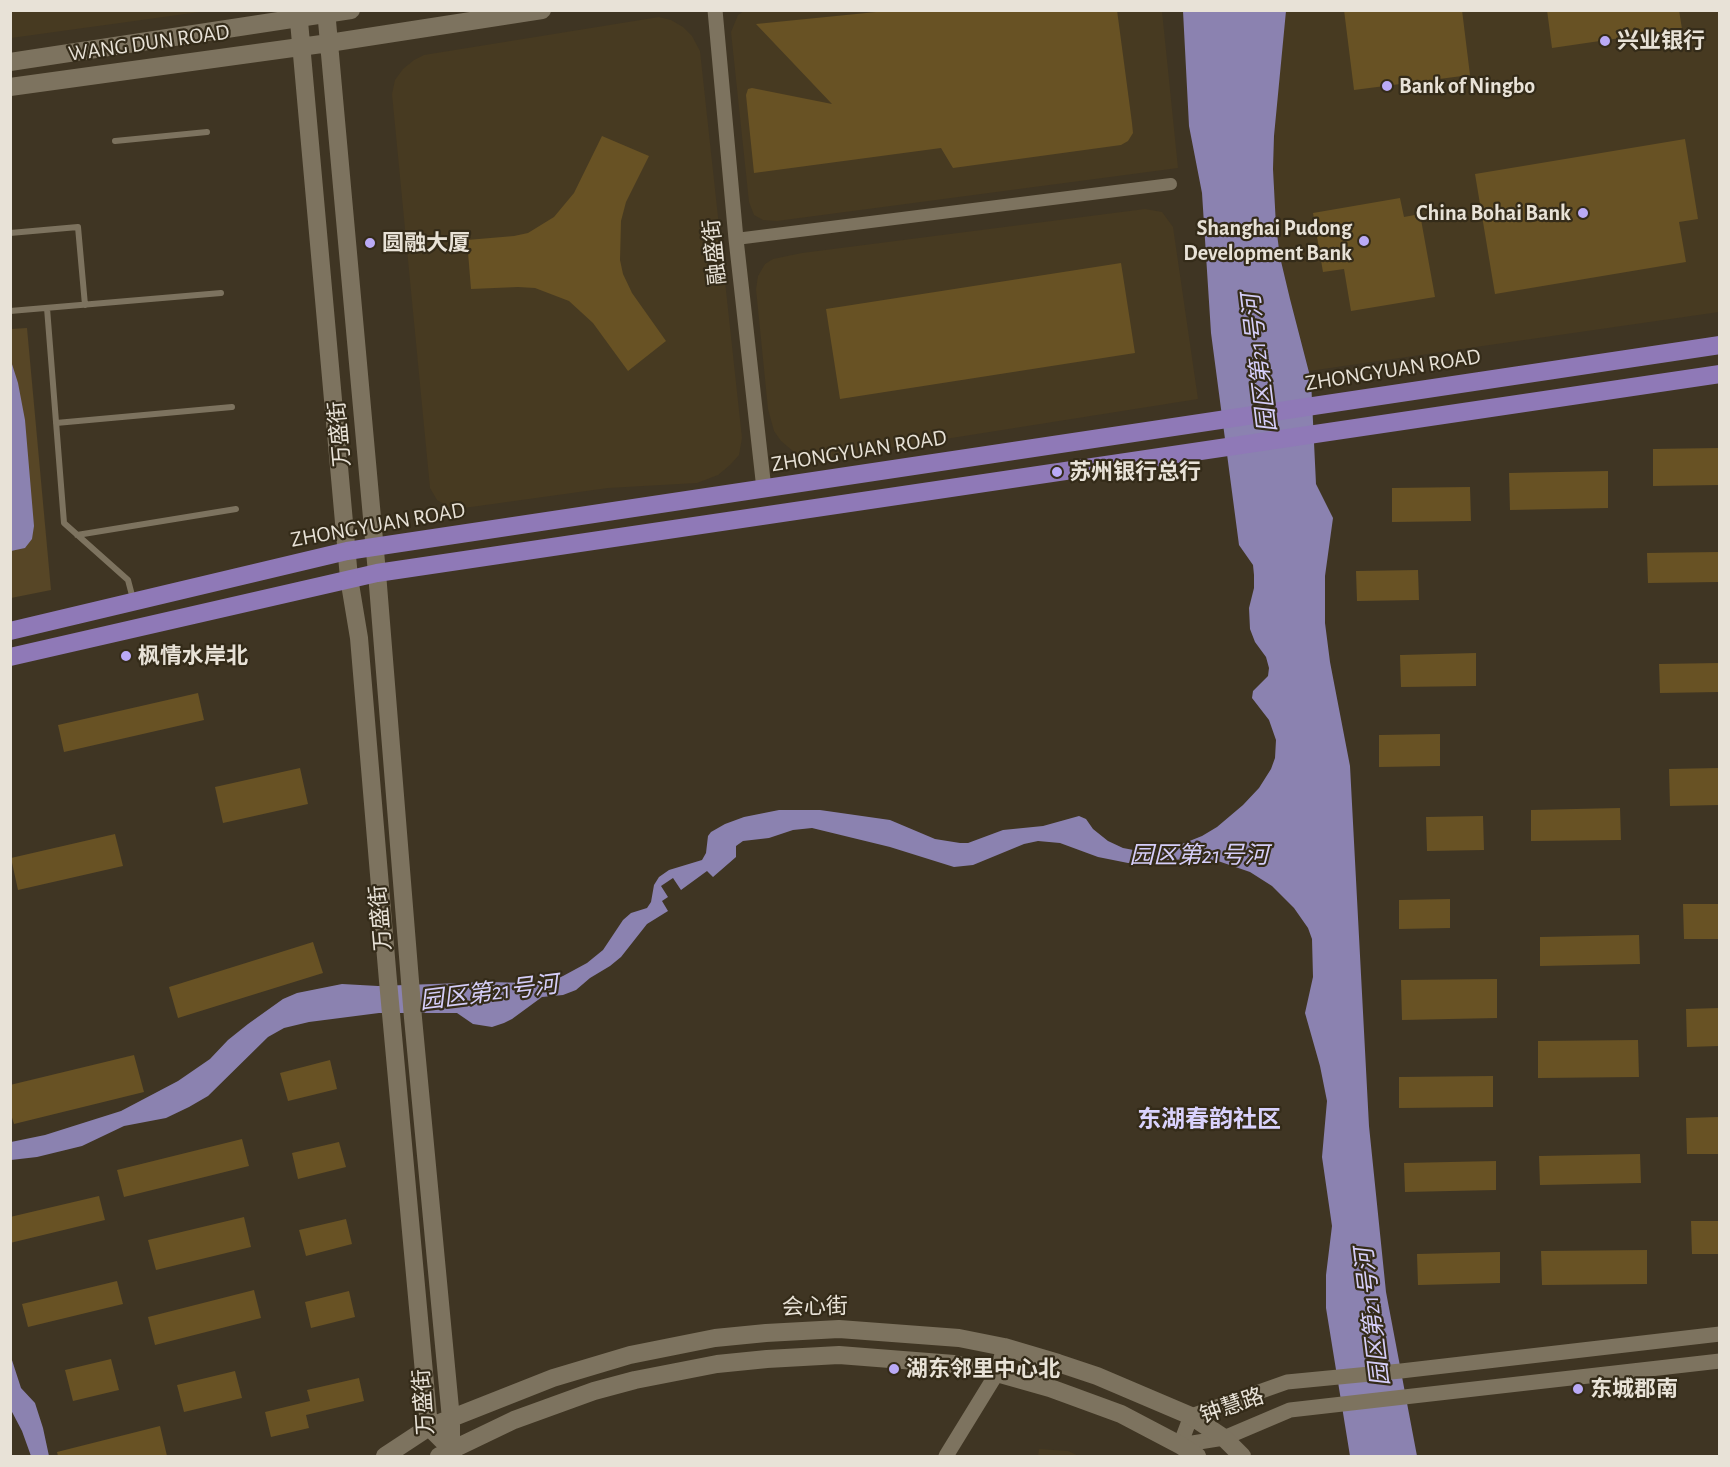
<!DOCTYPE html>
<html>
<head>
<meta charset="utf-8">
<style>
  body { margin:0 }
  #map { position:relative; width:1730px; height:1467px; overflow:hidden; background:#3f3523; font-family:"Alegreya Sans",sans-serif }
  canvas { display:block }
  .frame { position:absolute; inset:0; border:12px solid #e8e2d7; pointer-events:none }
</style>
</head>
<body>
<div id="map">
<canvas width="1730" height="1467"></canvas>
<div class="frame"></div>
</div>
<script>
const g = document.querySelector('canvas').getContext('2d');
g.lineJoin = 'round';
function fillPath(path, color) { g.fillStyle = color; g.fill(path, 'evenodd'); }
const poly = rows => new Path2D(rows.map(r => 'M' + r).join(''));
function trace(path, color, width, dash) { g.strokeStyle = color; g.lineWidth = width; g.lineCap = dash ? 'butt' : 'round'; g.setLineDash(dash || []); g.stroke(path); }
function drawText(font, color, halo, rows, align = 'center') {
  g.font = font + ' "Alegreya Sans","Noto Sans SC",sans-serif'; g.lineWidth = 4.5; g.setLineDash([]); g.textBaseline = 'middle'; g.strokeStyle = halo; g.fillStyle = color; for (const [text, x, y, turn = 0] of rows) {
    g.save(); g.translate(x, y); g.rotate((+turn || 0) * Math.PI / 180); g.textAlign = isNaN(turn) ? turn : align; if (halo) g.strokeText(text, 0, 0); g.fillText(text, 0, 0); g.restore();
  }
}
fillPath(poly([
  [11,10,207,10,207,11,11,38],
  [744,11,1162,11,1178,168,777,221,763,220,754,215,749,202,731,32,738,15],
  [1286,11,1719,11,1719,312,1309,371,1290,299,1280,256,1276,226,1273,169,1276,105],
  [659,17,671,20,683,27,692,36,700,51,742,438,739,455,730,465,718,475,697,483,608,488,464,508,449,507,437,500,430,488,392,94,395,80,403,69,414,60,424,55],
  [1145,209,1162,212,1173,227,1198,399,819,459,806,457,794,452,781,441,774,431,768,409,756,289,758,276,765,264,773,259,802,253],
  [1039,1449,1068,1451,1079,1456,1038,1456]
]), '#473a21');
fillPath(poly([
  [27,328,51,590,11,598,11,329]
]), '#574626');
fillPath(poly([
  [1183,11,1286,11,1274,136,1273,169,1276,226,1280,257,1290,299,1311,380,1316,484,1333,518,1325,576,1325,623,1330,662,1350,766,1369,1126,1386,1292,1417,1456,1350,1456,1326,1308,1326,1275,1332,1226,1322,1157,1327,1101,1320,1066,1305,1013,1313,977,1312,939,1308,928,1294,908,1272,886,1250,872,1218,861,1186,859,1128,863,1098,857,1060,843,1038,841,1024,844,973,865,954,867,890,847,812,828,793,830,769,838,743,841,736,846,736,857,713,877,707,871,681,890,673,878,661,886,668,897,662,901,668,911,647,924,621,957,610,966,590,978,576,990,563,995,542,997,512,1019,504,1023,492,1027,473,1024,457,1013,379,1013,309,1022,284,1028,268,1037,208,1096,189,1107,166,1118,124,1126,82,1146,37,1157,11,1160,11,1142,45,1135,121,1111,178,1081,210,1059,228,1040,248,1024,283,999,297,993,342,984,378,986,488,982,529,983,552,981,563,976,587,963,603,950,623,920,631,913,647,908,651,902,654,885,659,877,669,870,702,860,706,853,708,836,711,832,725,824,744,817,779,810,820,810,890,820,935,839,960,843,968,843,1003,830,1043,826,1079,816,1086,819,1093,829,1108,841,1123,848,1144,852,1177,846,1202,836,1217,827,1243,805,1259,788,1271,769,1275,758,1276,740,1269,720,1252,698,1253,691,1268,676,1269,668,1266,657,1255,642,1250,629,1249,608,1254,588,1254,575,1253,565,1239,545,1211,333,1202,193,1189,126],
  [11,361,18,383,25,420,34,526,32,539,25,548,11,551],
  [10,1354,21,1388,35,1403,43,1428,49,1456,31,1456,22,1431,11,1410]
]), '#8b82b0');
fillPath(poly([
  [896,10,1117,10,1132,123,1133,133,1128,141,1121,145,953,168,941,148,754,173,746,95,748,89,752,88,832,104,756,24],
  [1344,10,1462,10,1470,75,1354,90],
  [1547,10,1679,10,1682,29,1552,48],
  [602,136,649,156,626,202,621,221,620,260,623,274,632,293,666,341,628,371,593,323,569,301,535,288,518,287,471,289,467,240,514,236,528,233,554,217,574,193],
  [1685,139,1698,219,1679,222,1686,262,1495,294,1475,174],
  [1400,198,1404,217,1420,214,1435,297,1351,311,1344,269,1323,272,1313,213],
  [1121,263,1135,353,840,399,826,309],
  [1719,448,1719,485,1653,486,1653,449],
  [1608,471,1608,508,1510,510,1509,473],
  [1470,487,1471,521,1392,522,1392,488],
  [1719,552,1719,582,1648,583,1647,553],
  [1418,570,1419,600,1357,601,1356,571],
  [1476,653,1476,686,1401,687,1400,655],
  [1719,663,1719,692,1660,693,1659,664],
  [198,693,204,720,64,752,58,725],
  [1440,734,1440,766,1379,767,1379,735],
  [300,768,308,804,223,823,215,787],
  [1719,768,1719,805,1670,806,1669,769],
  [1620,808,1621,840,1531,841,1531,810],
  [1483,816,1484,850,1427,851,1426,817],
  [115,834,123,866,18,890,11,858],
  [1450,899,1450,928,1399,929,1399,900],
  [1683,904,1719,904,1719,939,1684,939],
  [1639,935,1640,964,1540,966,1540,937],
  [313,942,323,973,178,1018,169,987],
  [1497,979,1497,1018,1402,1020,1401,980],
  [1719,1008,1719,1046,1687,1047,1686,1009],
  [1638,1040,1639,1077,1538,1078,1538,1041],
  [134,1055,144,1092,14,1124,10,1111,10,1085],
  [330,1060,337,1089,288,1101,280,1073],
  [1493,1076,1493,1107,1399,1108,1399,1077],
  [1719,1117,1719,1154,1687,1154,1686,1118],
  [242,1139,249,1166,124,1197,117,1170],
  [339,1142,346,1167,298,1179,292,1153],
  [1640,1154,1641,1183,1540,1185,1539,1156],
  [1496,1161,1496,1190,1405,1192,1404,1163],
  [99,1196,105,1220,10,1243,10,1217],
  [244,1217,251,1247,156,1270,148,1240],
  [346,1219,352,1244,306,1256,299,1230],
  [1691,1221,1719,1221,1719,1254,1692,1254],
  [1647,1250,1647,1284,1542,1285,1541,1251],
  [1500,1252,1500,1283,1418,1285,1417,1254],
  [117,1281,123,1304,28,1327,22,1304],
  [254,1290,261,1318,155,1345,148,1317],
  [349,1291,355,1317,311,1328,305,1302],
  [111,1359,119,1390,73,1401,65,1370],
  [235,1371,242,1398,184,1412,177,1385],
  [359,1378,364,1401,306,1415,309,1428,271,1437,265,1412,310,1401,307,1390],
  [160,1426,167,1456,58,1456,57,1452]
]), '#685224');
trace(poly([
  [115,141,207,132],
  [10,233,78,227,85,305],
  [47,308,64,523,128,580,133,599],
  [10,311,221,293],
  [56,423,232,407],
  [77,535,236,509]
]), '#7d735f', 6);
trace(poly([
  [736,239,1171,184]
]), '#7d735f', 12);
trace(poly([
  [715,10,736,239,764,489],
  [1180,1445,1191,1416,1287,1382,1401,1371,1720,1334],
  [1180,1445,1224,1438,1290,1410,1720,1361],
  [946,1456,997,1373,1004,1347]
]), '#7d735f', 15);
trace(poly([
  [298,10,349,578,359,638,388,981,429,1427,451,1449],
  [326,10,377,573,413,1018,451,1419,451,1449],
  [10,62,351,10],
  [10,87,329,43,542,10],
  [385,1456,429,1427,553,1378,630,1355,715,1338,766,1333,839,1329,959,1338,1004,1347,1058,1363,1097,1376,1191,1416,1224,1438,1242,1456],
  [439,1456,514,1420,594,1391,635,1380,717,1364,767,1359,839,1355,954,1364,997,1373,1050,1388,1121,1414,1180,1445,1197,1456]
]), '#7d735f', 18);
trace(poly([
  [10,631,347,551,1720,345],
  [10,657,377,573,1720,374]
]), '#8f79b7', 18);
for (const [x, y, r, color] of [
  [1605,41,6,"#baaaf6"],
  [1387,86,6,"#baaaf6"],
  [1583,213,6,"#baaaf6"],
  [1364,241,6,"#baaaf6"],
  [370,243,6,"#baaaf6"],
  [1057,472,6,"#baaaf6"],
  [126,656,6,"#baaaf6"],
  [894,1369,6,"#baaaf6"],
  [1578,1389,6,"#baaaf6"]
]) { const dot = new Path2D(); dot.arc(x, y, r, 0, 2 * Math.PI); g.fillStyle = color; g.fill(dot); trace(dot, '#342b19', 2); }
drawText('bold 22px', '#e8e2d7', '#342b19', [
  ["兴业银行",1617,41],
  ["Bank of Ningbo",1399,86],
  ["China Bohai Bank",1571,213,"right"],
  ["Shanghai Pudong",1352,228,"right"],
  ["Development Bank",1352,253,"right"],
  ["圆融大厦",382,243],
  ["苏州银行总行",1069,472],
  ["枫情水岸北",138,656],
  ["湖东邻里中心北",906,1369],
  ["东城郡南",1590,1389]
], 'left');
drawText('22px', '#e8e2d7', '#342b19', [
  ["WANG DUN ROAD",149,43,-8],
  ["融盛街",715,252,-96],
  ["ZHONGYUAN ROAD",1393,370,-9],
  ["万盛街",340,434,-95],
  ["ZHONGYUAN ROAD",859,451,-9],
  ["ZHONGYUAN ROAD",378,525,-10],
  ["万盛街",381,918,-95],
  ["会心街",815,1307,-1],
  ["万盛街",424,1402,-94],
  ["钟慧路",1232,1406,-19]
]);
drawText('italic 24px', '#d5cef9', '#342b19', [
  ["园区第21号河",1260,363,-97],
  ["园区第21号河",1199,856],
  ["园区第21号河",489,993,-7],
  ["园区第21号河",1373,1317,-97]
]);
drawText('bold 24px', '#d9d2fd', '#342b19', [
  ["东湖春韵社区",1209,1120]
]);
</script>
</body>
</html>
